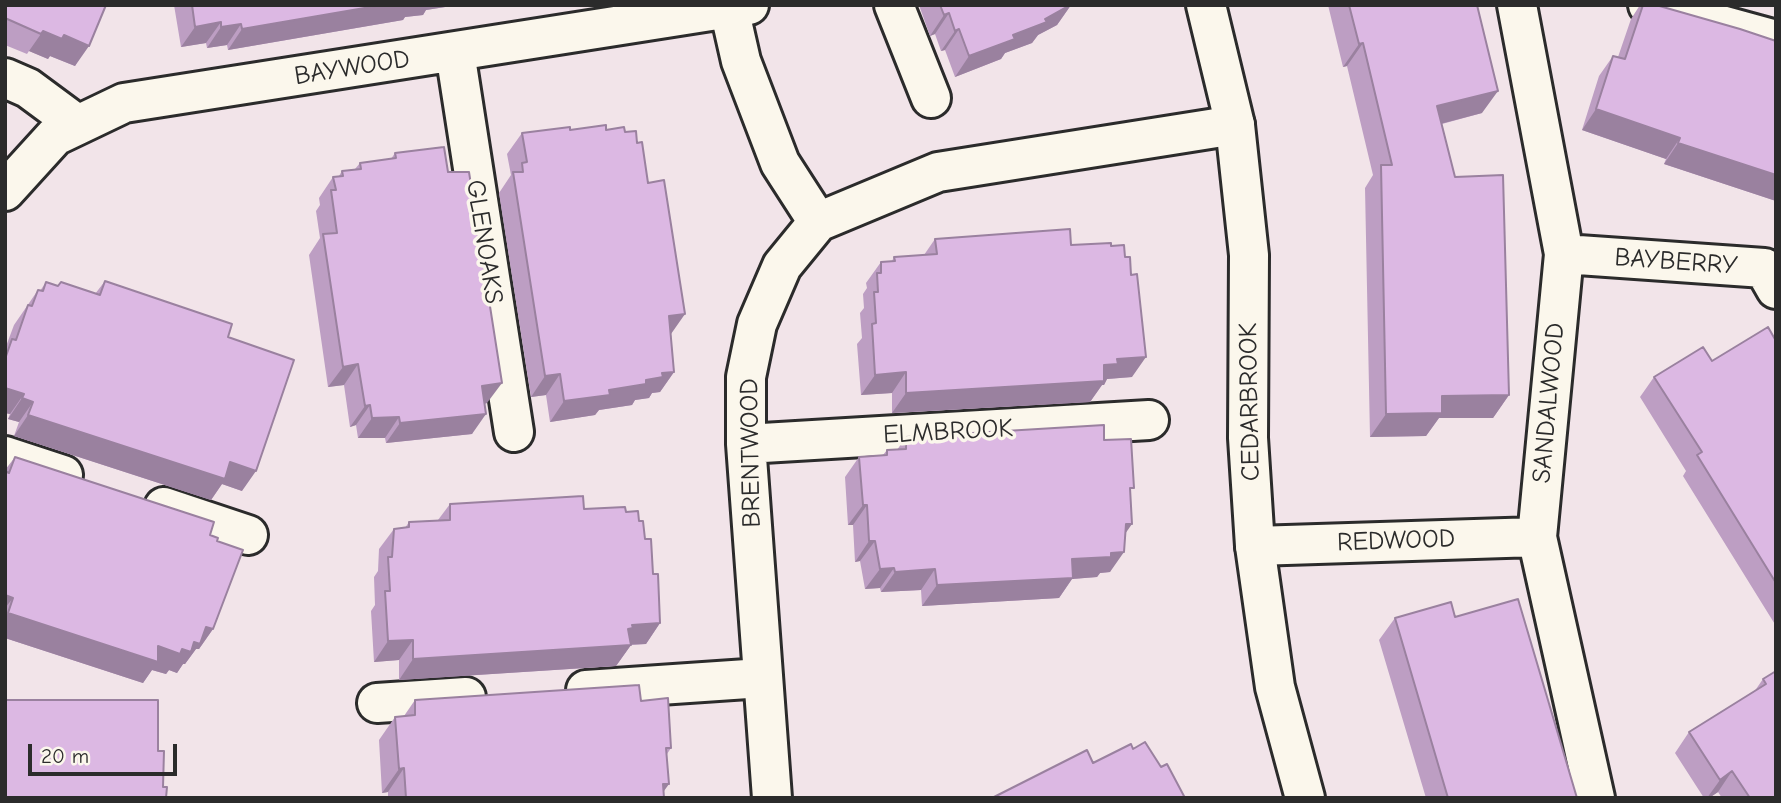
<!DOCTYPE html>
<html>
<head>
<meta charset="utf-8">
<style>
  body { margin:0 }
  #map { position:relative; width:1781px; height:803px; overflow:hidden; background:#f2e4e9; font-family:"Comic Neue",sans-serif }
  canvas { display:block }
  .frame { position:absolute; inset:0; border:7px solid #2b2b2b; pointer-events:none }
  .scale { position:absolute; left:28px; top:744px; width:149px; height:32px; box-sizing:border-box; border:4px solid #2b2b2b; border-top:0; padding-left:9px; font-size:21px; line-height:24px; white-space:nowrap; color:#2b2b2b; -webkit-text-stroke:5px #fbf7ec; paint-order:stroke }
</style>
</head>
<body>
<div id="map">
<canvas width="1781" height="803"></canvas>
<div class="frame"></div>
<div class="scale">20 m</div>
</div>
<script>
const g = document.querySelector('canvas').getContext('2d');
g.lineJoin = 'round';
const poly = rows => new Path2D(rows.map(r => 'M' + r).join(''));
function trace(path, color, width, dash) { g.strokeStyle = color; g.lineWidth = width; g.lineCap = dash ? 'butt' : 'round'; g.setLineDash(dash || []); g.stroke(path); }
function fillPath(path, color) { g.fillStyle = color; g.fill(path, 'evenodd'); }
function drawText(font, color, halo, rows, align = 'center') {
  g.font = font + ' "Comic Neue",sans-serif'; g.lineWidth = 7; g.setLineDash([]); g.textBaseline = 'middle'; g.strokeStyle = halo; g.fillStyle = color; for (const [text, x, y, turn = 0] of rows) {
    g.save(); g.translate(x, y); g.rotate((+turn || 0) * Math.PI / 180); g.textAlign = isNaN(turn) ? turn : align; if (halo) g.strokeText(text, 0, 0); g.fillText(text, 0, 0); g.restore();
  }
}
const street = poly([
  [894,5,931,98],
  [1517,5,1564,254,1537,537,1595,798],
  [1648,5,1776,40],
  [729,8,741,61,780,163,818,222],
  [455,52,514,432],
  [5,78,28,88,78,125],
  [5,191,55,136,124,103,749,5],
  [1564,254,1764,268,1776,289],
  [746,444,1149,420],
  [5,456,63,475],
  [164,507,248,535],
  [1255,546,1537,537],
  [586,690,762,678],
  [377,703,466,697],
  [772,798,746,444,746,377,757,324,782,266,818,222,938,172,1235,125]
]);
const secondary = poly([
  [1206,5,1235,125,1249,255,1248,438,1255,546,1275,687,1305,798]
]);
trace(street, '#2b2b2b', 44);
trace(secondary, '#2b2b2b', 44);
trace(street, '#fbf7ec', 38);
trace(secondary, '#fbf7ec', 38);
fillPath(poly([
  [5,5,106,5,75,66,50,56,48,59,29,51,27,54,5,45],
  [174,5,458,5,426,10,423,15,405,17,403,20,228,50,227,45,207,48,206,43,181,47],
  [919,5,1071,5,1057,25,1038,35,1032,43,1005,53,1001,59,955,77,945,50,941,51,935,34,930,36],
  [1328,5,1477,5,1482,113,1442,124,1509,395,1493,418,1439,418,1426,436,1370,437,1365,188,1373,175,1347,66,1343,67],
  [1640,5,1656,5,1776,41,1776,201,1664,164,1666,159,1582,130,1599,76,1613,56,1618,57,1631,19],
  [570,130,606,130,625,132,637,143,671,334,674,372,660,392,652,393,649,398,635,400,632,405,599,410,595,415,550,422,546,395,531,397,499,193,511,175,507,154,522,133],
  [395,153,487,403,485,404,472,434,386,443,385,438,358,438,356,425,350,427,344,385,328,387,309,255,320,238,316,211,320,205,319,198,333,177,339,176,342,171,355,169,360,163,391,159],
  [935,239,1071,245,1132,377,1107,379,1104,385,1102,385,1090,402,892,413,892,393,861,395,857,344,862,338,860,313,864,308,863,294,867,288,866,283,881,262,892,261,894,257,924,255],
  [105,281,228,337,242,491,222,484,211,500,14,436,19,422,8,419,10,414,5,413,5,349,14,325,38,290,40,291,46,282,58,286,61,282,95,294],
  [1776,341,1776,626,1683,476,1686,471,1640,397,1654,377,1712,361],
  [906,437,1104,440,1130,494,1125,533,1110,572,1100,573,1097,577,1072,579,1059,598,922,606,921,590,881,592,880,588,865,589,860,561,855,562,853,525,848,525,845,477,859,457,883,455,887,450,897,450],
  [15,457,210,535,217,541,213,629,199,649,196,649,185,664,183,664,177,673,169,670,166,674,152,670,143,683,5,638,5,470],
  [450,504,584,509,626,512,639,521,645,539,653,574,660,623,646,644,631,645,616,666,399,680,399,660,374,662,371,611,375,605,374,577,378,571,379,549,394,529,405,528,409,522,438,520],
  [1455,617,1577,798,1426,798,1379,640,1395,618],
  [1776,671,1776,798,1722,798,1718,792,1709,798,1704,798,1675,753,1689,732,1754,692,1763,679],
  [415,700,641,701,671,748,667,754,663,791,664,798,388,798,388,792,382,793,379,740,395,717,404,716]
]), '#bd9ec3');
fillPath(poly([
  [382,5,458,5,426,10,423,15,405,17,403,20,228,50,242,29],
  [1070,5,1071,5,1057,25,1038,35,1032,43,1005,53,1001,59,955,77,969,56],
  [949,13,935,34,930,36,944,15],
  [221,22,206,43,181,47,195,27],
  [241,24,227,45,207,48,221,27],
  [959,29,945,50,941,51,955,31],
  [43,31,64,35,89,46,75,66,50,56,48,59,29,51],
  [1363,43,1347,66,1343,67,1359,44],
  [1498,91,1482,113,1421,129,1437,106],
  [1596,109,1680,138,1666,159,1582,130],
  [1678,143,1776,175,1776,201,1664,164],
  [685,314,671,334,669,316],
  [1146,357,1132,377,1107,379,1104,385,1102,385,1090,402,892,413,906,393,1104,365,1117,359],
  [358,364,344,385,328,387,343,367],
  [674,372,660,392,652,393,649,398,635,400,632,405,599,410,595,415,550,422,564,401,646,380,662,373],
  [906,372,892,393,861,395,875,375],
  [560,374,546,395,531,397,545,376],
  [502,383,487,403,468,406,482,386],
  [5,388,24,394,10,414,5,413],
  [1509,395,1493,418,1439,418,1426,436,1370,437,1386,414,1442,396],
  [22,398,33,402,19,422,8,419],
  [370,405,356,425,350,427,365,406],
  [486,414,472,434,386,443,400,423],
  [28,415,230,462,256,471,242,491,222,484,211,500,14,436],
  [399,417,385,438,358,438,372,418],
  [863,505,867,505,853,525,848,525],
  [1126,524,1132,524,1118,544],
  [869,541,875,541,860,561,855,562],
  [1124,552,1110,572,1100,573,1097,577,1072,579,1059,598,922,606,937,585,1072,559,1111,553],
  [894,568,880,588,865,589,880,569],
  [935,569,921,590,881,592,895,572],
  [5,595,13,598,5,608],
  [8,613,158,646,182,649,206,627,213,629,199,649,196,649,185,664,183,664,177,673,169,670,166,674,152,670,143,683,5,638,5,617],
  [660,623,646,644,621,645,631,645,616,666,399,680,413,659,632,625],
  [413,640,399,660,374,662,388,641],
  [404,768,388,792,382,793,399,769],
  [1732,771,1718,792,1709,798,1707,798,1720,780],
  [663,784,669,784,659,798]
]), '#9a819f');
const building = poly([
  [5,5,106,5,89,46,64,35,62,39,43,31,41,34,5,18,5,5],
  [192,5,382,5,242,29,241,24,221,27,221,22,195,27,192,5],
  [940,5,1070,5,1045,19,1047,22,1013,35,1015,39,969,56,959,29,955,31,949,13,944,15,940,5],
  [1349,5,1477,5,1498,91,1437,106,1455,177,1503,175,1509,395,1442,396,1442,413,1386,414,1381,165,1392,165,1363,43,1359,44,1349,5],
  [1643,5,1656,5,1740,29,1776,41,1776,175,1678,143,1680,138,1596,109,1613,56,1625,59,1643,5],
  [606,125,606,130,624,127,625,132,636,131,637,143,642,142,648,183,664,180,685,314,669,316,674,372,662,373,663,377,646,380,646,384,609,390,610,395,564,401,560,374,545,376,513,172,523,172,522,163,527,162,522,133,570,127,570,130,606,125],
  [444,147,448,172,469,172,502,383,482,386,486,414,400,423,399,417,372,418,370,405,365,406,358,364,343,367,323,234,337,233,331,190,336,190,333,177,343,176,342,171,361,169,360,163,396,158,395,153,444,147],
  [1070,229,1071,245,1111,243,1111,246,1124,245,1125,257,1130,257,1131,275,1137,274,1146,357,1117,359,1118,364,1104,365,1104,381,906,393,906,372,875,375,872,324,876,323,874,292,878,292,877,273,881,273,881,262,895,261,894,257,937,254,935,239,1070,229],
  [105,281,232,324,228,337,294,360,256,471,230,462,225,479,28,415,33,402,22,398,24,394,5,388,5,359,12,339,16,340,28,305,32,306,38,290,43,291,46,282,58,286,61,282,100,295,105,281],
  [1768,327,1776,341,1776,583,1697,455,1702,452,1654,377,1703,347,1712,361,1768,327],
  [1104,425,1104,440,1131,439,1134,488,1130,488,1132,524,1126,524,1124,552,1111,553,1111,557,1072,559,1073,578,937,585,935,569,895,572,894,568,880,569,875,541,869,541,867,505,863,505,859,457,887,455,887,450,906,449,906,437,1104,425],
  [15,457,214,522,210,535,218,538,217,541,243,550,213,629,206,627,200,644,194,642,191,652,182,649,180,654,158,646,158,662,8,613,13,598,5,595,5,471,9,473,15,457],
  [583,496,584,509,625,507,626,512,638,511,639,521,643,521,645,539,651,539,653,574,658,574,660,623,632,625,633,628,628,629,631,645,413,659,413,640,388,641,385,591,390,591,388,557,392,557,394,529,409,527,409,522,450,520,450,504,583,496],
  [1518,599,1577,798,1448,798,1395,618,1451,602,1455,617,1518,599],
  [1776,671,1776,798,1750,798,1732,771,1720,780,1689,732,1766,684,1763,679,1776,671],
  [639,685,641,701,668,698,671,748,666,748,669,784,663,784,664,798,406,798,404,768,399,769,395,717,415,715,415,700,639,685],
  [5,700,158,700,158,751,164,751,163,787,167,787,166,798,5,798,5,700],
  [1145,742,1161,767,1167,764,1185,798,992,798,1087,750,1093,763,1131,744,1133,749,1145,742]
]);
fillPath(building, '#dcb8e3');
trace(building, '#9a819f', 2);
drawText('26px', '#2b2b2b', '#fbf7ec', [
  ["BAYWOOD",352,68,-9],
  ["GLENOAKS",484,242,81],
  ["BAYBERRY",1676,262,4],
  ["CEDARBROOK",1250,402,-91],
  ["SANDALWOOD",1549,403,-85],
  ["ELMBROOK",948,432,-3],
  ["BRENTWOOD",751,453,-91],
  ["REDWOOD",1396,541,-2]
]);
</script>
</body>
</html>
